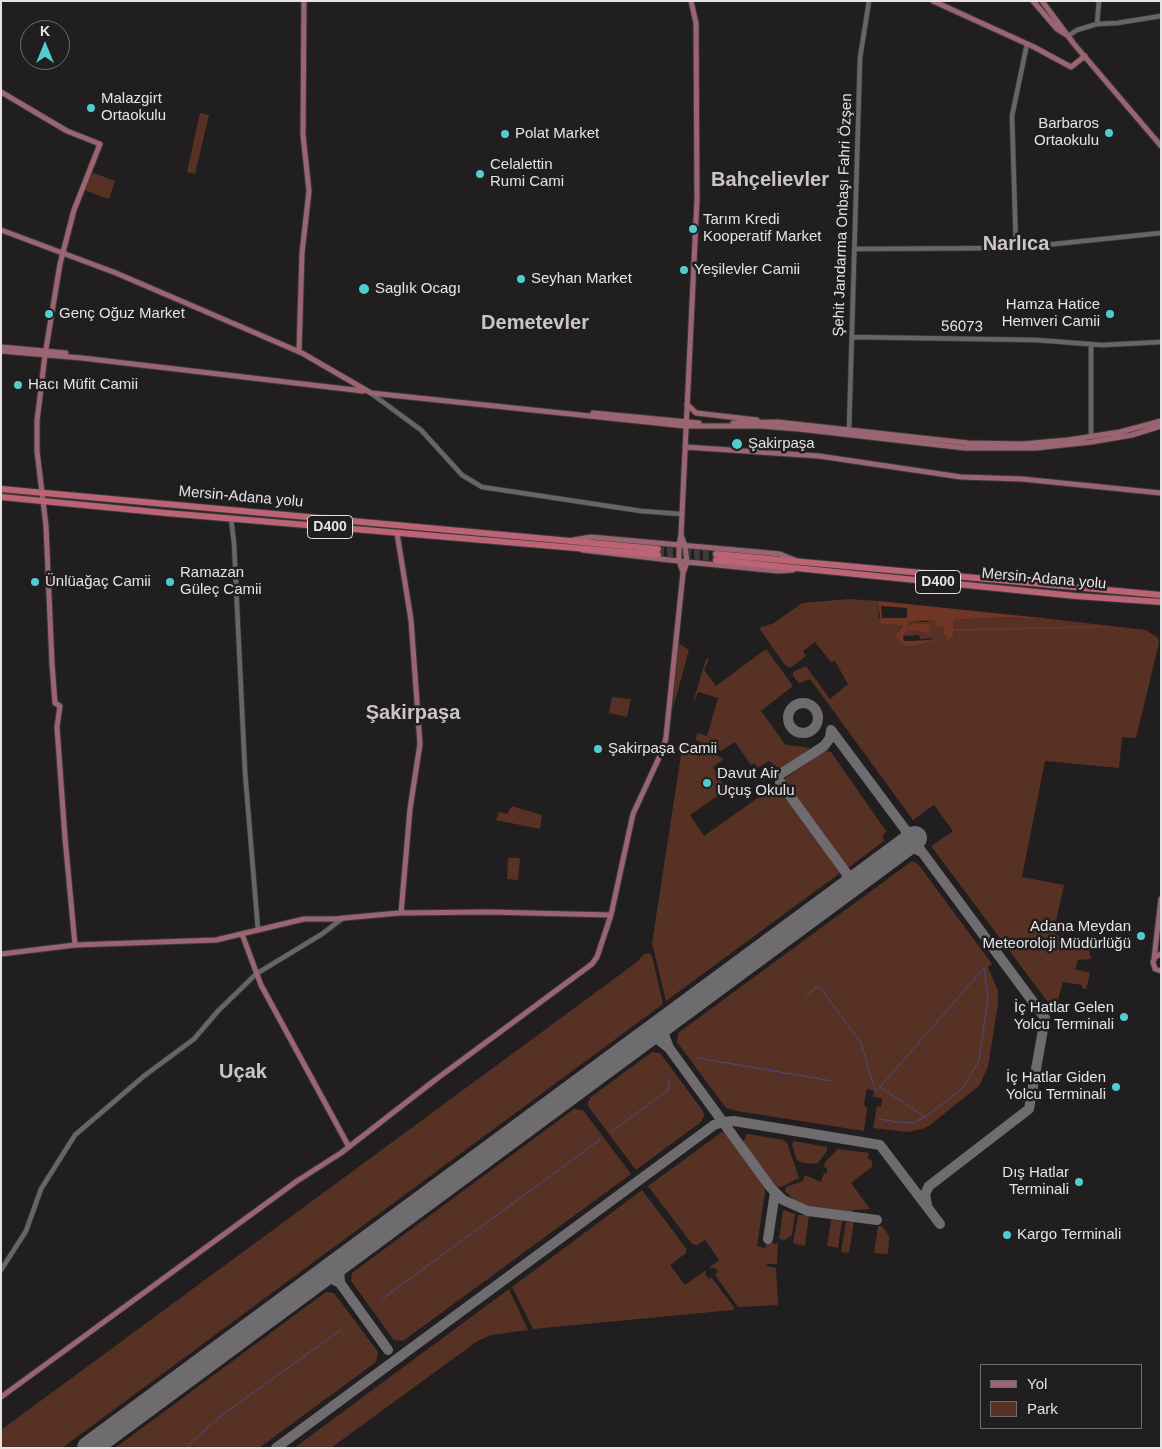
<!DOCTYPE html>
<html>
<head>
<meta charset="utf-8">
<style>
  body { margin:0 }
  #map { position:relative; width:1162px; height:1449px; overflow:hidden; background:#201e1f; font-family:Helvetica,sans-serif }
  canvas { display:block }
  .frame { position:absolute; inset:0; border:2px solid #e5e3e4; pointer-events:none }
  .legend { position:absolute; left:980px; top:1364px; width:162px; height:65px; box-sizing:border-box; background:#201e1f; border:1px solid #6f6d6e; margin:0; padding:6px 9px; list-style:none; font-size:15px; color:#e5e3e4 }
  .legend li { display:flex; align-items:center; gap:10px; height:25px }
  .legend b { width:25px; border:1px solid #6f6d6e }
  .north { position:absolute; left:20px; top:20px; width:50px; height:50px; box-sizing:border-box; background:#201e1f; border:1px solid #6f6d6e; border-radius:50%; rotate:0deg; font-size:14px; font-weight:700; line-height:20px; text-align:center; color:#e5e3e4 }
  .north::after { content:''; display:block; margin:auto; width:18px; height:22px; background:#52cdce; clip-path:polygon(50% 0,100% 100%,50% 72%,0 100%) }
</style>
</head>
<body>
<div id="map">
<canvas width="1162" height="1449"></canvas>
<div class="frame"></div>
<ul class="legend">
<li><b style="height:6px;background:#9a6470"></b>Yol</li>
<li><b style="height:14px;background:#583125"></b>Park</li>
</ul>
<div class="north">K</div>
</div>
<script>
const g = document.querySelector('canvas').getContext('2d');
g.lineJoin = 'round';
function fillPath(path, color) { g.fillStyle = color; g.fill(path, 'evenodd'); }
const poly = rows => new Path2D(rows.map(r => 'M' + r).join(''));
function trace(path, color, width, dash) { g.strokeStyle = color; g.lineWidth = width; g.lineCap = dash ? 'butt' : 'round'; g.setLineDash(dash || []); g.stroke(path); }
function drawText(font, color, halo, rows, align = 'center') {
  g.font = font + ' Helvetica,sans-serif'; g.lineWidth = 5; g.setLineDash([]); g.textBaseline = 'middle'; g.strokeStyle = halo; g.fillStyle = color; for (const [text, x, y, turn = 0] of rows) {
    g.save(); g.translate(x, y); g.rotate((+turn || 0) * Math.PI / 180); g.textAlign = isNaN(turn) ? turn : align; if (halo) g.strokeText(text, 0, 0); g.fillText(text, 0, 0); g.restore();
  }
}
fillPath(poly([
  [200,113,209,115,195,174,187,172],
  [91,172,115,181,109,199,84,190],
  [849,599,878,601,879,618,903,624,895,636,904,646,915,646,934,638,920,639,919,635,903,636,908,630,926,633,921,626,912,624,909,627,907,622,927,622,931,618,944,626,950,641,953,633,953,620,1009,617,1042,618,1146,630,1158,638,1159,643,1136,738,1122,737,1119,768,1045,761,1022,877,1064,885,1054,930,1055,934,1089,949,1091,959,1078,960,1075,969,1090,973,1086,989,1082,988,1082,985,1063,982,1058,1000,1051,1003,1047,1001,931,846,953,831,934,805,913,820,810,679,799,683,793,676,793,672,806,666,830,699,848,684,835,661,831,662,815,642,803,651,806,656,790,668,784,664,759,628,774,623,802,603],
  [678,643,689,650,673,708,674,686],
  [766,649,793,686,761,711,784,743,787,745,810,748,785,768,780,769,769,761,758,768,754,763,751,765,735,742,721,751,696,740,697,733,707,736,718,698,698,692,695,700,694,699,706,659,709,659,704,670,716,686],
  [612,697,631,699,627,717,609,713],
  [683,742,694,743,724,759,713,767,726,790,690,815,704,836,766,792,780,792,789,797,840,868,840,873,666,1001,652,943],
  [824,751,831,752,886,831,882,837,885,840,848,868,843,865,784,781,784,779],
  [512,806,542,815,540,829,496,820,499,812,507,814],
  [508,858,520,858,518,880,507,879],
  [912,861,918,864,992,964,988,967,998,991,998,1004,988,1067,979,1086,930,1125,923,1129,907,1132,873,1128,877,1106,881,1107,882,1098,874,1097,874,1091,867,1089,864,1104,867,1109,864,1131,737,1111,726,1108,677,1042,678,1033],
  [644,954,649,953,652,956,663,1004,62,1448,1,1448,1,1430,637,962],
  [652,1052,660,1053,703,1111,704,1116,701,1122,636,1170,588,1106,588,1102,591,1097],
  [574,1109,583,1110,631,1174,403,1341,394,1340,351,1281,352,1273],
  [722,1132,725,1133,764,1185,765,1193,757,1246,765,1248,767,1242,776,1244,778,1242,777,1264,767,1264,767,1266,776,1268,778,1305,738,1307,715,1275,718,1272,714,1267,711,1269,710,1267,719,1260,705,1240,697,1245,692,1244,648,1186],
  [747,1134,784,1140,787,1143,799,1178,781,1187,776,1186,743,1142],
  [794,1141,827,1147,827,1151,817,1164,803,1163,797,1160,792,1145],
  [838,1149,869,1153,868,1158,872,1161,872,1167,851,1183,870,1209,853,1210,852,1215,806,1207,793,1199,785,1191,786,1187,803,1181,805,1175,821,1182,824,1173,827,1173,827,1168,824,1167,825,1162],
  [642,1190,686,1248,686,1253,670,1265,685,1285,706,1270,705,1274,709,1279,711,1277,734,1307,733,1310,533,1329,512,1287],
  [783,1210,795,1214,792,1235,785,1240,779,1239],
  [798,1215,809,1215,805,1246,793,1243],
  [831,1219,842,1221,838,1248,827,1246],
  [846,1222,854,1222,849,1253,841,1252],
  [878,1226,882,1226,889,1236,888,1254,874,1253],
  [509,1289,528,1330,491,1335,476,1342,331,1448,294,1448],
  [326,1292,334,1293,378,1352,376,1362,259,1448,115,1448]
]), '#583125');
fillPath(poly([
  [878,601,1042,618,1043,619,1009,617,953,620,953,635,949,641,943,631,944,626,937,627,934,620,908,622,909,627,912,624,929,624,930,629,926,633,908,630,903,636,904,641,934,640,915,646,904,646,895,636,903,625,881,624],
  [881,606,907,608,907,618,882,618],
  [1104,626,1116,627,954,631,954,629]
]), '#6f3626');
trace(poly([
  [805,996,819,986,861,1043,875,1090],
  [698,1058,832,1081],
  [873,1095,984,968,988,998,979,1061,962,1089,925,1117],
  [879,1119,904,1123,915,1122,925,1117,880,1087],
  [611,1132,668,1090,670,1078],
  [382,1299,601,1139],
  [185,1448,222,1415,342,1329]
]), '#4a4a7f', 1);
trace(poly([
  '788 718a15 15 0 1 1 30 0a15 15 0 1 1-30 0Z',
  [831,730,922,852,908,846,898,850,908,840,906,832],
  [779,775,824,746,830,738,831,730],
  [780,782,847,874,845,889],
  [922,852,1045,1018,1029,1109,929,1186,925,1194,927,1205],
  [645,1037,655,1037,669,1048,662,1029,668,1020],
  [669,1048,771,1188,783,1200,808,1211,877,1220],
  [768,1239,775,1192],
  [319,1278,329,1277,340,1283,339,1267,345,1258],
  [340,1283,388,1350],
  [276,1448,714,1125,723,1122,734,1121,880,1145,940,1224]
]), '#6e6c6e', 10);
trace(poly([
  [89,1448,915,838]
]), '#6e6c6e', 24);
trace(poly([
  [658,549,716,554],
  [658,555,716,560]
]), '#3e3c3d', 6, [6, 3]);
const minor = poly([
  [1097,24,1099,1],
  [1068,36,1077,30,1097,24,1117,23,1161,16],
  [1016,248,1012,116,1027,44],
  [855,249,1016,248,1161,233],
  [852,337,1036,340,1102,345,1161,342],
  [372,394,421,430,462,475,482,487,641,511,681,514],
  [849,431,860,58,869,1],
  [1091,436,1091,344],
  [231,518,234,543,245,772,258,930],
  [1,1270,26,1231,41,1189,75,1135,144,1076,194,1039,218,1011,256,974,322,934,343,918]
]);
const major = poly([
  [933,1,1034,47,1071,67,1085,56],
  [1033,1,1057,29,1068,36],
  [1042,1,1074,44,1161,146],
  [1,92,67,131,100,144,74,210,60,264,45,355,37,421,37,451,46,526,52,664,55,703,60,706,57,727,65,838,75,945],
  [1,230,116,273,302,353,371,393,685,426,761,426,799,429,965,448,1036,448,1091,442,1132,435,1161,426],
  [1,347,66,353],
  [1,351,82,358,363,391],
  [299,352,302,253,309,191,303,135,304,1],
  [687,404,696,413,757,420],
  [593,413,699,423],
  [733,423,777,422,968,443,1022,444,1068,440,1120,432,1161,421],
  [685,447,819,456,961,477,1022,479,1161,493],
  [397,533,411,620,420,744,410,809,401,913],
  [573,540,591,537,780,554,797,561],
  [582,550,687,562,778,571,793,570],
  [683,572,679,561,679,545,681,535,697,199,696,23,691,1],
  [242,934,261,985,349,1147],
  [1,954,75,945,216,940,304,919,334,919,399,913,488,912,611,915,633,814,664,747,666,737,683,573,687,562,685,546,681,535],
  [1161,954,1155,957,1153,962,1155,969,1161,971],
  [1154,959,1161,899],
  [1,1397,297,1181,341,1153,435,1080,592,964,597,957,611,915]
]);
const highway = poly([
  [1,489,658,549],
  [1,497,166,513,658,555],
  [716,554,1161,595],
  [716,560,1076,596,1161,602]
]);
trace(minor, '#3a3839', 6);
trace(major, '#3a3839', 7);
trace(highway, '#3a3839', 8);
trace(minor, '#686567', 4.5);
trace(major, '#9a6470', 5);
trace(highway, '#bc6476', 6);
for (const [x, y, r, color] of [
  [91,108,5,"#52cdce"],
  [1109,133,5,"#52cdce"],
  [505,134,5,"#52cdce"],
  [480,174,5,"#52cdce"],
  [693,229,5,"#52cdce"],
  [684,270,5,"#52cdce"],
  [521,279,5,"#52cdce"],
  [364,289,6,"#52cdce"],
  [49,314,5,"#52cdce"],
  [1110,314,5,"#52cdce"],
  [18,385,5,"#52cdce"],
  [737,444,6,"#52cdce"],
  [35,582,5,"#52cdce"],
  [170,582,5,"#52cdce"],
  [598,749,5,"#52cdce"],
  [707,783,5,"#52cdce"],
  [1141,936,5,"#52cdce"],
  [1124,1017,5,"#52cdce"],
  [1116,1087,5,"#52cdce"],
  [1079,1182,5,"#52cdce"],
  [1007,1235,5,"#52cdce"]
]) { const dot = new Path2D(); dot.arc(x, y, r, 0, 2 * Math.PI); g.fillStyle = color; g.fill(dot); trace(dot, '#201e1f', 2); }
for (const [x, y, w] of [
  [330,527,45],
  [938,582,45]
]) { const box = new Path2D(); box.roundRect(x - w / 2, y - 11.5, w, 23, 4); g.fillStyle = '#201e1f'; g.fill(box); trace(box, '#e5e3e4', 1); }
drawText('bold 14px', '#e5e3e4', null, [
  ["D400",330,527],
  ["D400",938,582]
]);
drawText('15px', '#e5e3e4', '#201e1f', [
  ["Malazgirt",101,99],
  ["Ortaokulu",101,116],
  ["Barbaros",1099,124,"right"],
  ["Ortaokulu",1099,141,"right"],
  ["Polat Market",515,134],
  ["Celalettin",490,165],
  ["Rumi Cami",490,182],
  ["Tarım Kredi",703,220],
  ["Kooperatif Market",703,237],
  ["Yeşilevler Camii",694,270],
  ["Seyhan Market",531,279],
  ["Saglık Ocagı",375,289],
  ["Hamza Hatice",1100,305,"right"],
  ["Hemveri Camii",1100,322,"right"],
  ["Genç Oğuz Market",59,314],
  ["Hacı Müfit Camii",28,385],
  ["Şakirpaşa",748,444],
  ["Ramazan",180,573],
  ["Güleç Camii",180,590],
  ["Ünlüağaç Camii",45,582],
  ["Şakirpaşa Camii",608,749],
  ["Davut Air",717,774],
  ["Uçuş Okulu",717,791],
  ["Adana Meydan",1131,927,"right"],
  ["Meteoroloji Müdürlüğü",1131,944,"right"],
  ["İç Hatlar Gelen",1114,1008,"right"],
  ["Yolcu Terminali",1114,1025,"right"],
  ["İç Hatlar Giden",1106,1078,"right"],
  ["Yolcu Terminali",1106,1095,"right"],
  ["Dış Hatlar",1069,1173,"right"],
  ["Terminali",1069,1190,"right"],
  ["Kargo Terminali",1017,1235]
], 'left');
drawText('15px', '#e5e3e4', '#201e1f', [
  ["Şehit Jandarma Onbaşı Fahri Özşen",843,215,-88],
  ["56073",962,327,1],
  ["Mersin-Adana yolu",241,497,5],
  ["Mersin-Adana yolu",1044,579,5]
]);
drawText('bold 20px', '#cac6c8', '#201e1f', [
  ["Bahçelievler",770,180],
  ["Narlıca",1016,244],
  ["Demetevler",535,323],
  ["Şakirpaşa",413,713],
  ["Uçak",243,1072]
]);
</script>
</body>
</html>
